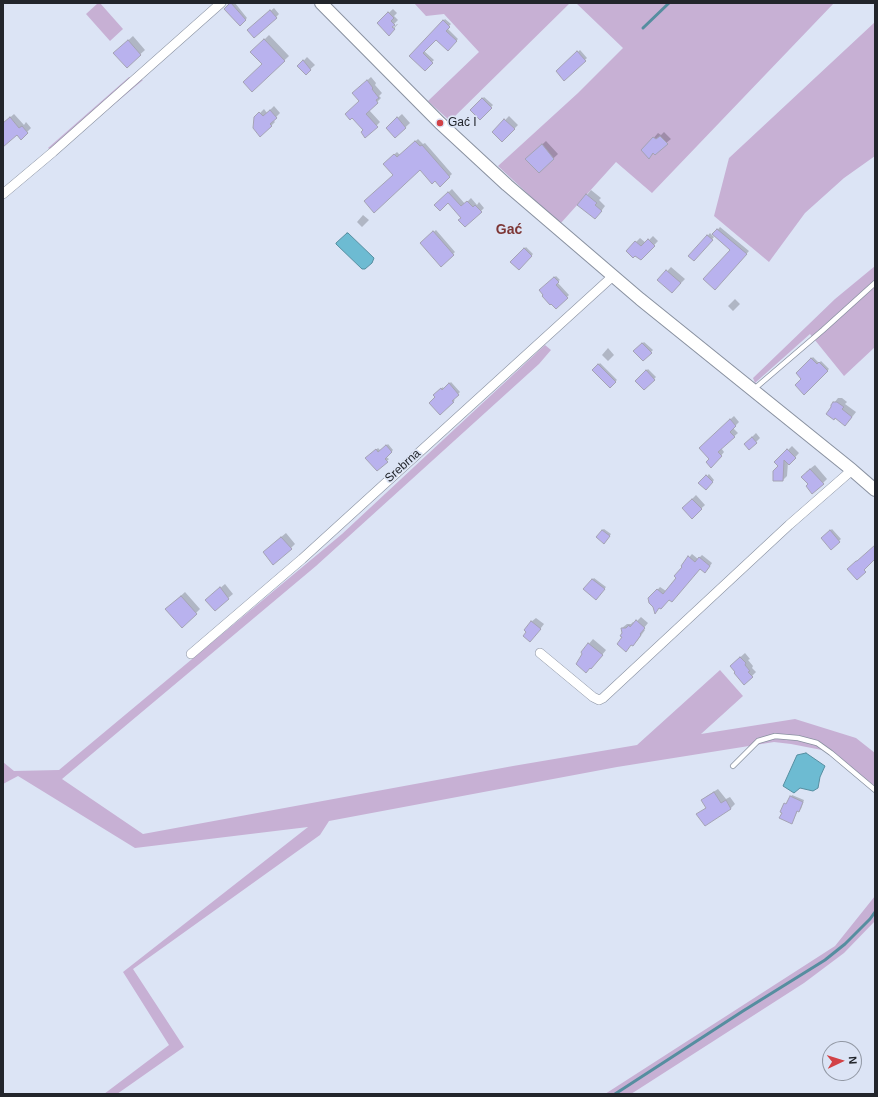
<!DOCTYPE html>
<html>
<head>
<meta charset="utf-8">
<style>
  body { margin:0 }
  #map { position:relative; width:878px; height:1097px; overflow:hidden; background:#dce4f5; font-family:Arial,sans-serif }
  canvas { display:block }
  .frame { position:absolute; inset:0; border:4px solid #22252b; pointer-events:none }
  .north { position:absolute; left:822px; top:1041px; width:40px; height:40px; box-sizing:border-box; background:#dce4f5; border:1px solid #9298a4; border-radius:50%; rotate:86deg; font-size:11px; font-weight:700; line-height:16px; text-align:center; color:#22252b }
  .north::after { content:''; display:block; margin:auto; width:14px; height:18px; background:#d24246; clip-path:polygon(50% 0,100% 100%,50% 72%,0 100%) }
</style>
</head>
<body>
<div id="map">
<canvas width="878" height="1097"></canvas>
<div class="frame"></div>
<div class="north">N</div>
</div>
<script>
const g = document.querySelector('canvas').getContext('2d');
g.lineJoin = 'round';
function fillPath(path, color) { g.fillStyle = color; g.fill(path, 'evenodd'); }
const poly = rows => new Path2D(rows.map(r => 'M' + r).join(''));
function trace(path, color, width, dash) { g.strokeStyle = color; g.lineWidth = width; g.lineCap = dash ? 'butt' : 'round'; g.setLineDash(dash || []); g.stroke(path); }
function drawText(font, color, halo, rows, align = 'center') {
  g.font = font + ' Arial,sans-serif'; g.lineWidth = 3.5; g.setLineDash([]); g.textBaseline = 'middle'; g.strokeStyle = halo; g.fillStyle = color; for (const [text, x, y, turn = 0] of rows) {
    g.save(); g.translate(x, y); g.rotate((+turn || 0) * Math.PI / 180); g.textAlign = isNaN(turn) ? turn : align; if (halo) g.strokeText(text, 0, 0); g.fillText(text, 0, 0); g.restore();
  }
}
fillPath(poly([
  [98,3,100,3,123,29,110,41,86,14],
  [414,3,570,3,450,121,428,101,479,52,444,14,426,16],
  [576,3,834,3,652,193,616,162,560,224,498,166,578,93,623,48],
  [875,22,875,156,844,178,805,213,769,262,714,216,729,158],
  [129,77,143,80,55,154,48,148],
  [875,266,875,347,844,376,810,334,755,383,753,378,835,299],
  [545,345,551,350,539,364,316,566,62,779,143,834,513,766,637,745,720,670,743,696,701,734,795,719,856,738,875,753,875,786,827,751,791,744,774,742,617,767,329,821,320,835,133,969,184,1047,117,1094,104,1094,169,1045,123,972,308,827,135,848,18,776,3,784,3,762,14,771,59,770,342,534],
  [875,896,875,921,844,953,804,983,631,1094,605,1094,835,946]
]), '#c7b0d4');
const water = poly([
  [347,233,348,233,374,258,372,263,365,269,362,269,336,244,336,243,347,233],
  [806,753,825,766,820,777,818,788,813,791,800,788,794,793,783,786,797,755,806,753]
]);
fillPath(water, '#6dbbd2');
trace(water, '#568ea0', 1);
fillPath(poly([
  [232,3,235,3,247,18,240,25,225,9],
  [274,8,279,14,276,17,252,27],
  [393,9,397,13,394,16,398,20,388,30,390,31,397,24,398,24,389,34,378,23],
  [445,19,451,24,447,28,458,39,448,49,436,38,424,51,434,60,425,69,411,56],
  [269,35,289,56,252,91,264,64,252,52],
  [133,36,145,50,127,66,119,49],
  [580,50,587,58,564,79,557,71],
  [307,57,315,65,306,73,299,66],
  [371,77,376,83,375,85,382,93,379,96,381,98,369,110,380,122,366,136,360,101,357,90],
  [484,97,493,105,480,119,471,110],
  [274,106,280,113,273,120,275,122,271,126,255,118,264,109,267,113],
  [14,114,24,125,26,122,31,128,21,138,17,133,3,146,3,124],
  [402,114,410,123,395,137,391,124],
  [509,116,518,125,502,141,494,132],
  [664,132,671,139,649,157,643,150,658,133,661,135],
  [418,139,423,144,425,143,452,174,440,185,435,180,420,168,394,175,384,164,397,152,400,155],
  [546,141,558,154,539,172,531,155],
  [452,189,465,204,471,198,477,205,479,202,484,208,481,211,462,218,448,202,435,205],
  [591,190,601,198,599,200,605,206,599,214,579,205],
  [363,215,369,220,362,227,357,222],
  [720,227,749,251,715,288,731,250,714,234],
  [436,230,455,252,441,265,421,243],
  [710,233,714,237,694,260,690,256],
  [653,236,658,241,641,259,627,251,640,238,646,243],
  [526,247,533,254,519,269,512,262],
  [671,267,685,279,672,292,659,280],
  [556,276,560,280,557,282,569,295,556,307,540,290],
  [735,299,740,304,733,311,728,306],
  [644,342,653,350,643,360,634,351],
  [608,348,614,355,608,361,602,355],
  [813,357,819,363,821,361,829,369,804,393,802,379,797,373],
  [600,363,617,380,610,386,594,370],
  [648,369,656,377,644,389,636,381],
  [451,382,460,392,453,399,455,400,440,413,436,397,434,395,443,387,444,389],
  [838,398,842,398,847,402,845,404,856,412,849,421,834,403],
  [734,416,739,422,733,428,738,433,721,448,724,452,715,463,711,458,704,444],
  [756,433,760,438,750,448,745,444],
  [388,444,393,450,386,457,389,459,377,470,367,458,378,448,381,451],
  [792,446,799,453,789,464,788,462,787,476,783,480,780,466,776,462],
  [815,465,827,479,823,483,809,484,806,472],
  [709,474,714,480,706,489,700,483],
  [696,495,705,505,692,517,683,508],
  [604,529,611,534,606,541,602,530],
  [832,529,841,539,831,548,822,538],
  [286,533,295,544,291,548,268,548],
  [692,554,698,559,702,555,712,563,708,569,700,567,669,599,649,599,660,587,666,591,677,577,684,567,682,566],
  [594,578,606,587,598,596,592,580],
  [225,584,233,594,215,609,211,596],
  [185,592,200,609,196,613,171,605],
  [641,617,648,623,643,629,645,630,637,641,623,637,622,628,627,624,631,624,633,622,635,623],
  [536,618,544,624,534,637,528,632,531,622],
  [593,639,606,650,595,664,583,655,582,652],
  [745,653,750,659,748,660,753,666,752,668,756,672,752,676,735,662],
  [718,789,726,799,730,797,735,804,731,808,705,825,698,814,707,807,703,800,707,796],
  [792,795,804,800,801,809,799,810,798,810,793,821,785,804,787,803]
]), '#0003');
trace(poly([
  [643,28,669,3],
  [615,1094,743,1011,825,960,845,944,870,919,875,912]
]), '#568ea0', 3);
const building = poly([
  [230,3,231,3,246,20,240,26,224,9,230,3],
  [270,10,277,18,254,38,247,30,270,10],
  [388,12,394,18,391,21,395,25,392,27,395,29,389,36,377,23,388,12],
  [443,20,450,27,446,31,457,41,448,51,436,40,423,53,433,63,425,71,409,56,443,20],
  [264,39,285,61,252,92,243,82,262,64,250,52,264,39],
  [128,40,141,55,127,68,113,53,128,40],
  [577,51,586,61,564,81,556,71,577,51],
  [303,60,311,70,306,75,297,66,303,60],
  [367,80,373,88,372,89,379,98,376,100,378,103,366,114,378,127,365,138,361,132,363,130,352,118,350,120,345,114,359,101,352,93,367,80],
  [482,98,492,108,480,120,470,110,482,98],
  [270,110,277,118,270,124,272,126,260,137,253,128,254,117,259,112,263,116,270,110],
  [10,117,19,128,22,126,28,133,21,140,17,135,3,147,3,123,10,117],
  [397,117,406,128,395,138,386,128,397,117],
  [504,119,515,129,502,142,492,132,504,119],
  [660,136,668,144,655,155,653,153,649,159,641,150,653,137,656,139,660,136],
  [415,141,420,146,422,145,450,177,440,187,435,181,432,184,420,170,374,213,364,201,393,175,383,164,394,154,397,157,415,141],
  [542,144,554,159,539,173,525,159,542,144],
  [448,192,461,206,467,201,473,207,475,205,482,212,465,227,458,220,461,218,448,203,440,211,434,205,448,192],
  [586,194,597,203,595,205,602,211,595,219,577,205,586,194],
  [717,229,747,254,715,290,703,279,730,250,712,234,717,229],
  [433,231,454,255,441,267,420,243,433,231],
  [707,235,713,240,694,261,688,256,707,235],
  [648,239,655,246,641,260,635,256,633,258,626,251,635,241,641,246,648,239],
  [524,248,532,256,519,270,510,262,524,248],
  [666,270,681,283,672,293,657,280,666,270],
  [554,277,559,282,556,285,568,298,556,309,551,304,550,305,542,296,543,295,539,290,554,277],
  [642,343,652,353,643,361,633,351,642,343],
  [811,358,817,364,819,362,828,371,804,395,795,385,801,379,796,373,811,358],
  [598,364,616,382,610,388,592,370,598,364],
  [646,370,655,380,644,390,635,381,646,370],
  [449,383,459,395,452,401,454,402,440,415,429,403,435,397,433,395,441,388,442,390,449,383],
  [833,402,837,402,844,407,842,409,852,417,845,426,835,418,834,420,826,414,831,407,831,405,833,402],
  [730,419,736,426,730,432,735,437,718,452,722,456,711,468,706,462,709,459,699,448,730,419],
  [752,437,757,443,749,450,744,444,752,437],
  [386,445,392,452,385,459,388,462,377,471,365,458,376,449,378,452,386,445],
  [787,449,796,458,789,465,784,460,783,481,773,481,773,471,778,466,774,462,787,449],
  [810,469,824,484,812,494,806,486,808,484,801,477,810,469],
  [706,475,713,482,706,490,698,483,706,475],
  [692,499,702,509,692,519,682,508,692,499],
  [602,530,610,536,604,544,596,537,602,530],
  [830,530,840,542,831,550,821,538,830,530],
  [281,537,292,549,273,565,263,552,281,537],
  [875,545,875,559,864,570,866,572,857,580,847,569,856,561,857,561,875,545],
  [688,556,695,562,699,557,710,566,705,573,700,569,672,602,669,600,661,609,659,608,655,614,653,607,649,603,648,598,657,589,663,594,676,578,674,576,682,567,681,566,688,556],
  [592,579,605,589,596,600,583,589,592,579],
  [220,587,229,599,215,611,205,600,220,587],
  [181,596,197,614,182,628,165,609,181,596],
  [636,620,645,628,640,634,641,635,633,646,631,645,626,652,617,644,622,637,620,636,622,633,621,628,626,628,629,625,630,627,636,620],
  [531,621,541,629,530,642,523,636,526,632,524,630,531,621],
  [588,643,603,655,591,669,590,668,586,673,576,664,582,654,581,652,588,643],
  [740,657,746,663,745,665,750,671,748,672,753,677,744,685,734,673,735,672,730,666,740,657],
  [714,792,721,803,726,800,731,809,705,826,696,814,706,808,701,800,714,792],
  [790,796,803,802,799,812,797,811,792,824,779,818,782,813,780,812,784,803,786,804,790,796]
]);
fillPath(building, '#b9b2ee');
trace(building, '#a4a3b4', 1);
const service = poly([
  [753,390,823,330,875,283],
  [733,766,758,741,775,736,798,738,817,743,831,753,875,790]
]);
const minor = poly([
  [3,194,53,152,221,3],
  [540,653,593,697,599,700,603,698,789,525,852,470],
  [191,654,302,559,613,276]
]);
const tertiary = poly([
  [321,3,440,123,507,185,640,299,852,470,875,490]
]);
trace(service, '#8991a0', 6);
trace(minor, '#8991a0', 10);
trace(tertiary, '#8991a0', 14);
trace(service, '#fff', 4.5);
trace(minor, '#fff', 9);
trace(tertiary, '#fff', 12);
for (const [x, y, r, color] of [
  [440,123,4,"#d24246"]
]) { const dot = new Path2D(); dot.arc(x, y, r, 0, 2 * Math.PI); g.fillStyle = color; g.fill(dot); trace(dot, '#dce4f5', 1.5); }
drawText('12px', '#22252b', '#dce4f5', [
  ["Gać I",448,123]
], 'left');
drawText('12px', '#22252b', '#dce4f5', [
  ["Srebrna",403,466,-42]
]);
drawText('bold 14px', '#7d3635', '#dce4f5', [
  ["Gać",509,230]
]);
</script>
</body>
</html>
